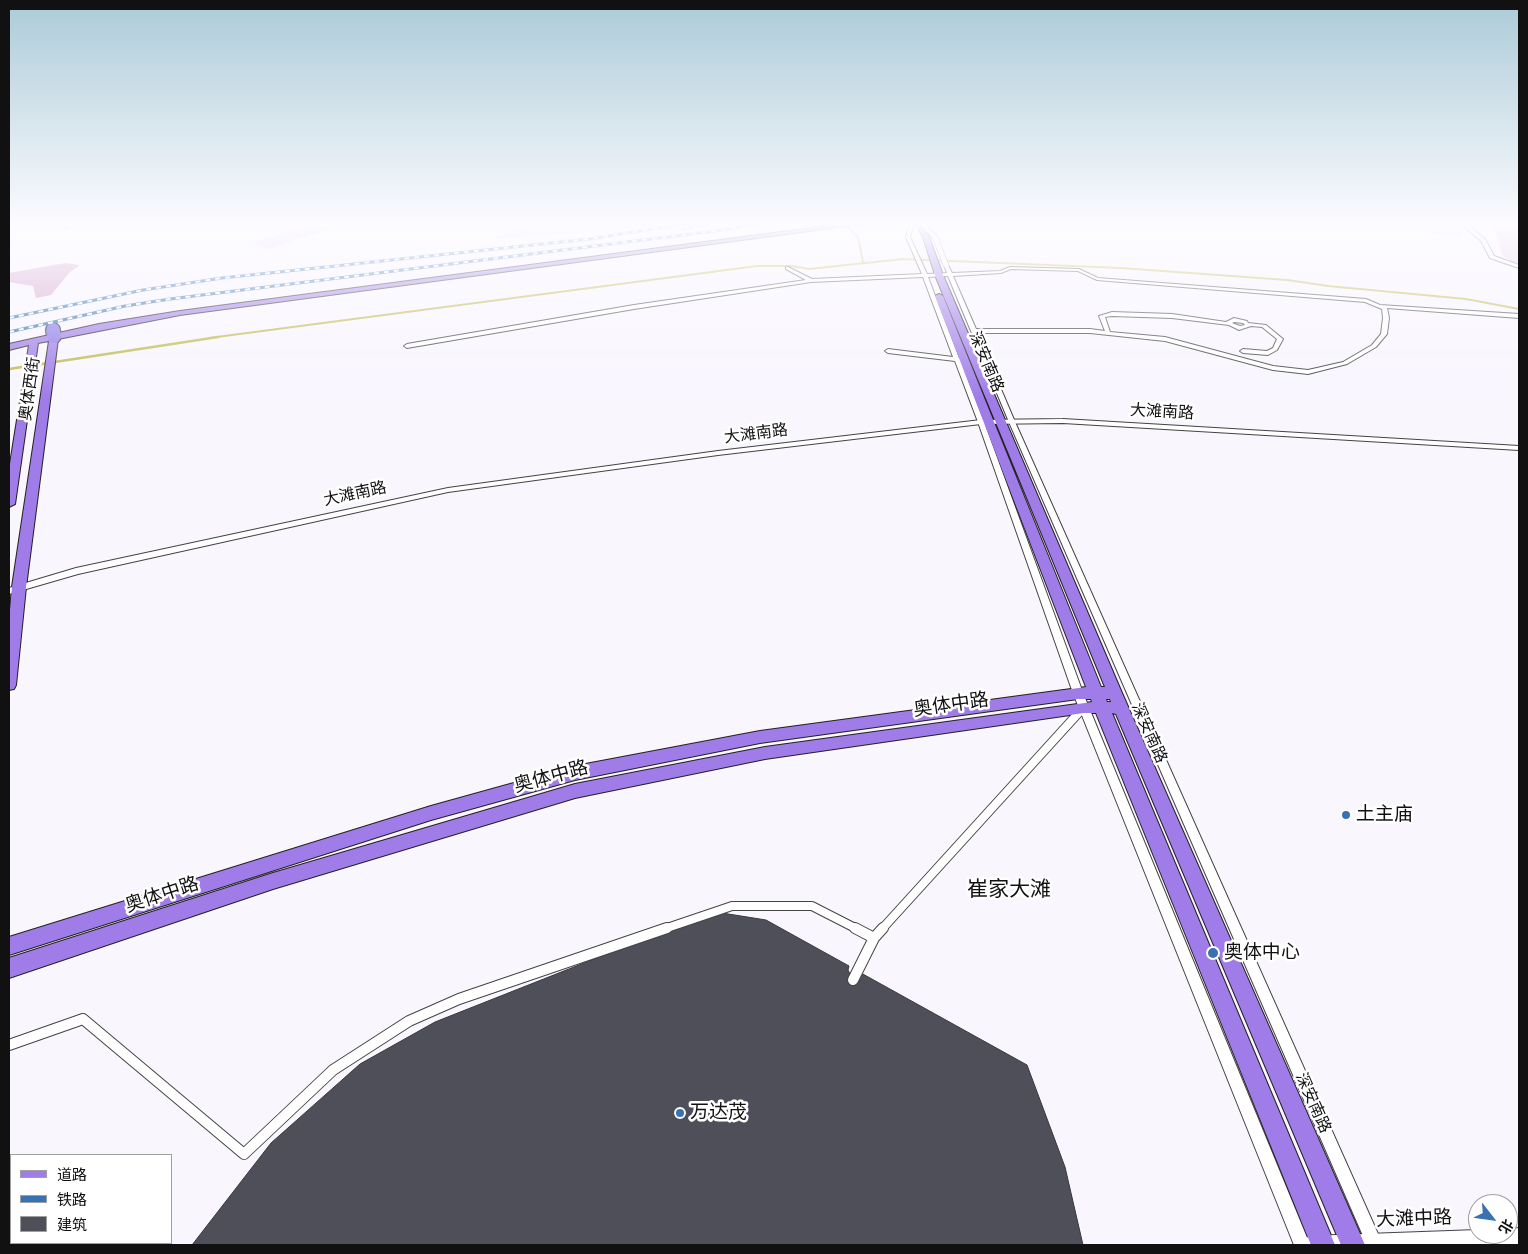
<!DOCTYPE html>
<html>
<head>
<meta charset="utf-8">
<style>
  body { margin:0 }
  #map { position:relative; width:1528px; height:1254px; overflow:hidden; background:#f9f6fe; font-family:"Zilla Slab","Noto Sans SC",serif }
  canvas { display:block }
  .frame { position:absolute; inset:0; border:10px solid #111; pointer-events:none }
  .legend { position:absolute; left:10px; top:1154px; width:162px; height:90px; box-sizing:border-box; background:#fff; border:1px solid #a0a0a0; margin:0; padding:6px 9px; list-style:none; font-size:15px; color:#111 }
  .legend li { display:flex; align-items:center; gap:10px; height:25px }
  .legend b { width:25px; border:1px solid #a0a0a0 }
  .north { position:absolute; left:1468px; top:1194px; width:50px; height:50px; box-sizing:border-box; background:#fff; border:1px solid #a0a0a0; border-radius:50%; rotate:120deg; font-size:14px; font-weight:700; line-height:20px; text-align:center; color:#111 }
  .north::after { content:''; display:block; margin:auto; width:18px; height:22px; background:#3972b1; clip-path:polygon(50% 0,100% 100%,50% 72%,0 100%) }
</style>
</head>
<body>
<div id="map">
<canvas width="1528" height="1254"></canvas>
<div class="frame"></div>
<ul class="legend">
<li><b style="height:6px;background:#9f7ce8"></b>道路</li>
<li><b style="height:6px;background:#3972b1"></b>铁路</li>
<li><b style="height:14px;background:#4e4f58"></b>建筑</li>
</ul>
<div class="north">北</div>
</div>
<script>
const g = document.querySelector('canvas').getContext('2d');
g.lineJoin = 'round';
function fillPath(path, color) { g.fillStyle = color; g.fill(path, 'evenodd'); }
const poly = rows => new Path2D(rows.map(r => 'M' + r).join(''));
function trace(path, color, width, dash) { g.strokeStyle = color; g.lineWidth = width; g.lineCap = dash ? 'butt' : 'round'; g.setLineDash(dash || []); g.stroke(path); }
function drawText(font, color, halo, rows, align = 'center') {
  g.font = font + ' "Zilla Slab","Noto Sans SC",serif'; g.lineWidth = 5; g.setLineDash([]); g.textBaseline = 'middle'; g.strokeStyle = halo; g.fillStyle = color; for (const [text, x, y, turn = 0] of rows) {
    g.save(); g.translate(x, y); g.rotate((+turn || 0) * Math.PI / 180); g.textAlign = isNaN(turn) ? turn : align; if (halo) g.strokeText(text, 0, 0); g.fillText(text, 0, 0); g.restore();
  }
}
fillPath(poly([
  [528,223,685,223,662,227,492,239],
  [1366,223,1460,223,1463,238]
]), '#e7eeea');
fillPath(poly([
  [1493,223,1519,223,1519,263,1512,262,1502,255]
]), '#e5c2e4');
fillPath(poly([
  [65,263,80,265,70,272,51,295,36,298,33,286,9,282,9,273]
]), '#d4a3ce');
fillPath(poly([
  [315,224,330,229,268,249,252,243]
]), '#ebd3ee');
trace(poly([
  [843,223,858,237,863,262],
  [209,338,757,266,792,266,809,269,903,259,1121,268,1287,280,1328,286,1466,299,1519,309]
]), '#beba50', 2);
trace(poly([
  [9,369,218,337]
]), '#beba50', 2.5);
const building = poly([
  [722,913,766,920,849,966,848,970,851,976,856,976,861,973,1027,1065,1065,1167,1083,1245,192,1245,271,1143,360,1064,435,1022,622,948,722,913]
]);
fillPath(building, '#4e4f58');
trace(building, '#37373e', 1);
const pedestrianFar1 = poly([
  [664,929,732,906,812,906,857,929],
  [882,929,1083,708]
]);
const pedestrian = poly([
  [855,928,874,938],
  [853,980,874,938,883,928],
  [9,1045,83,1019,244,1154,333,1070,409,1021,459,999,667,928]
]);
const minor = poly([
  [62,223,66,223,68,226,64,227,62,223],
  [910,223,914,223,910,237,927,274,947,273,944,265,946,264,948,265,952,273,1000,271,1010,267,1079,269,1098,278,1366,299,1380,305,1519,314,1519,318,1387,308,1389,318,1387,334,1376,347,1347,364,1308,374,1273,370,1165,341,1090,333,977,333,1015,422,1383,1245,1367,1245,1009,422,948,276,928,277,959,358,964,360,961,362,984,422,1083,693,1310,1245,1294,1245,1073,693,978,422,955,361,888,353,885,351,888,349,953,357,923,277,811,282,634,309,407,348,404,346,407,344,634,305,806,280,786,269,786,267,788,267,812,279,922,274,906,237,910,223],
  [1011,269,1078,271,1097,280,1365,302,1382,309,1383,318,1381,334,1372,345,1343,362,1308,370,1273,366,1165,337,1110,332,1105,317,1112,316,1172,318,1229,325,1239,330,1251,326,1262,327,1277,339,1273,348,1267,351,1243,349,1240,351,1243,353,1268,355,1277,350,1283,339,1266,325,1248,323,1247,321,1234,318,1226,322,1172,314,1112,312,1099,316,1105,331,1090,329,976,329,953,276,1001,273,1011,269],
  [1234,322,1243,323,1245,325,1240,326,1232,323,1234,322],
  [918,223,923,223,937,236,937,238,933,238,918,223],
  [1461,223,1466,223,1485,239,1494,256,1519,265,1519,268,1490,258,1481,241,1461,223]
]);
const tertiary = poly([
  [1063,419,1519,446,1519,450,1063,423,981,424,718,455,448,492,78,574,9,594,9,588,76,568,448,488,718,451,981,420,1063,419],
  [1519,1228,1519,1245,1301,1245,1304,1239,1310,1236,1478,1230,1478,1234,1508,1234,1508,1229,1519,1228]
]);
const primary = poly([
  [849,223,869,223,180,315,58,339,26,587,16,685,14,689,9,690,9,621,12,587,49,341,38,343,15,504,9,507,9,470,29,345,9,350,9,344,99,324,180,311,849,223],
  [915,223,921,223,929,237,943,275,1122,693,1365,1245,1341,1245,1116,714,1112,713,1335,1245,1311,1245,1096,713,1084,713,765,759,575,798,273,889,9,978,9,958,273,873,575,784,765,747,1092,702,1091,699,1078,699,760,743,575,780,431,820,9,955,9,937,431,806,575,766,760,731,1086,687,935,296,939,294,943,296,1101,687,1105,687,935,275,923,237,915,223],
  [1106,699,1110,699,1111,702,1107,702,1106,699]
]);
const trunk = poly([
  [53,330,54,336]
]);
trace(pedestrianFar1, '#444', 10);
trace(pedestrian, '#444', 12);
trace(minor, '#444', 2);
trace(tertiary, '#444', 2);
trace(primary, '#222', 2);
trace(trunk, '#222', 16);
trace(pedestrianFar1, '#fff', 8);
trace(pedestrian, '#fff', 10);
fillPath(minor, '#fff');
fillPath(tertiary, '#fff');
fillPath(primary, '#9f7ce8');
trace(trunk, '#8876e6', 14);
const rail = poly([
  [684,229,709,223],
  [9,318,143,290,222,278,589,239,690,223],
  [9,332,125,306,170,299,715,231,764,223]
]);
trace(rail, '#3972b1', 3);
trace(rail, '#fff', 2, [5]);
const minorBridge = poly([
  [935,237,946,265]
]);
trace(minorBridge, '#444', 6, []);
trace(minorBridge, '#fff', 5);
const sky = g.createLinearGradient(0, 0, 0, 399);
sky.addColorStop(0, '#abcbd8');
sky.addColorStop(0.56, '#fcfbff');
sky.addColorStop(1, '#fcfbff00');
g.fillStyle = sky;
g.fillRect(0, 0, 1528, 399);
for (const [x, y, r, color] of [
  [1346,815,5,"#3972b1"],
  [1213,953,6,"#3972b1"],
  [680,1113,5,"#3972b1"]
]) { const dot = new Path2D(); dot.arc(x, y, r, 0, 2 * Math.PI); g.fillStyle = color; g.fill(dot); trace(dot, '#fff', 2); }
drawText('16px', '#111', '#fff', [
  ["深安南路",986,362,67],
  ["奥体西街",30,389,-82],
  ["大滩南路",1162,412,3],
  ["大滩南路",756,434,-7],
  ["大滩南路",355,494,-12],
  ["深安南路",1149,733,66],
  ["深安南路",1313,1103,66]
]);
drawText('19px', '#111', '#fff', [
  ["奥体中路",951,705,-8],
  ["奥体中路",551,777,-15],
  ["奥体中路",162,895,-18],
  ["大滩中路",1414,1219,-2]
]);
drawText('19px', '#111', '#fff', [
  ["土主庙",1356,815],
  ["奥体中心",1224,953],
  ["万达茂",690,1113]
], 'left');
drawText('21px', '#111', '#fff', [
  ["崔家大滩",1009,890]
]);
</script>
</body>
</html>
